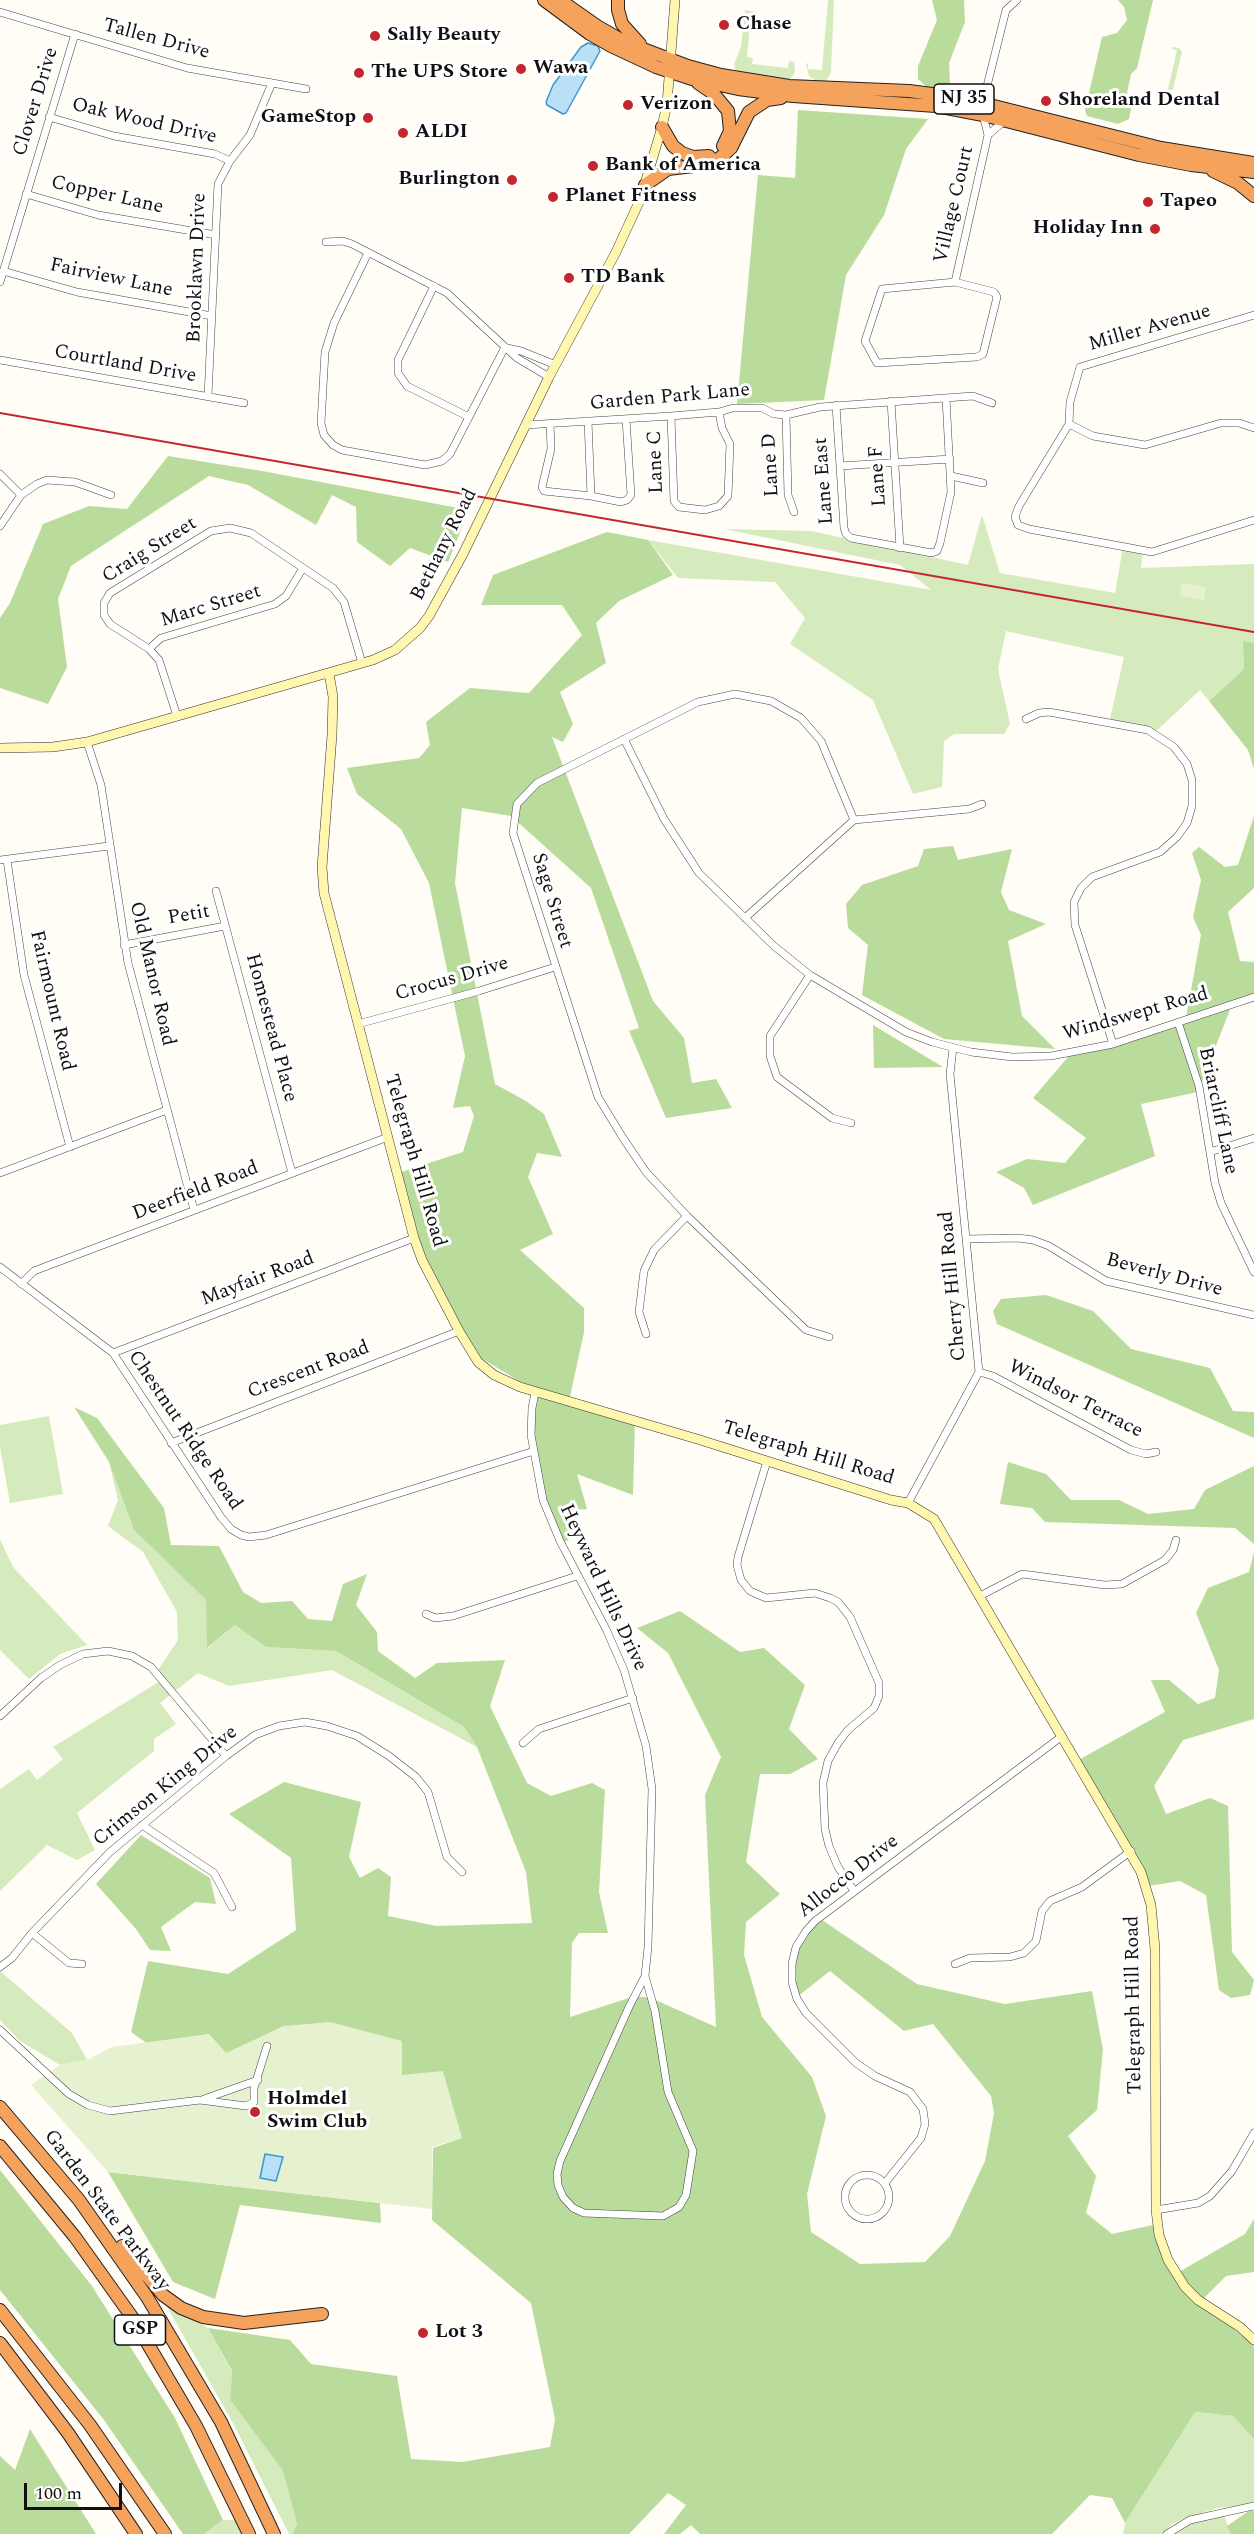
<!DOCTYPE html>
<html>
<head>
<meta charset="utf-8">
<style>
  body { margin:0 }
  #map { position:relative; width:1254px; height:2534px; overflow:hidden; background:#fffdf5; font-family:Spectral,serif }
  canvas { display:block }
  .scale { position:absolute; left:24px; top:2483px; width:98px; height:27px; box-sizing:border-box; border:3px solid #111; border-top:0; padding-left:8px; font-size:18px; line-height:21px; white-space:nowrap; color:#111; -webkit-text-stroke:4px #fff; paint-order:stroke }
</style>
</head>
<body>
<div id="map">
<canvas width="1254" height="2534"></canvas>
<div class="scale">100 m</div>
</div>
<script>
const g = document.querySelector('canvas').getContext('2d');
g.lineJoin = 'round';
function fillPath(path, color) { g.fillStyle = color; g.fill(path, 'evenodd'); }
const poly = rows => new Path2D(rows.map(r => 'M' + r).join(''));
function trace(path, color, width, dash) { g.strokeStyle = color; g.lineWidth = width; g.lineCap = dash ? 'butt' : 'round'; g.setLineDash(dash || []); g.stroke(path); }
function drawText(font, color, halo, rows, align = 'center') {
  g.font = font + ' Spectral,serif'; g.lineWidth = 6; g.setLineDash([]); g.textBaseline = 'middle'; g.strokeStyle = halo; g.fillStyle = color; for (const [text, x, y, turn = 0] of rows) {
    g.save(); g.translate(x, y); g.rotate((+turn || 0) * Math.PI / 180); g.textAlign = isNaN(turn) ? turn : align; if (halo) g.strokeText(text, 0, 0); g.fillText(text, 0, 0); g.restore();
  }
}
fillPath(poly([
  [828,0,834,0,831,72,826,82,816,81,809,76,806,64,808,63,808,69,822,70],
  [745,10,757,12,751,13,747,57,753,58,752,64,788,68,789,61,794,62,795,72,791,78,786,80,735,70,734,64,741,47],
  [1173,47,1179,48,1182,52,1173,89,1168,92,1162,89,1168,89,1177,50,1172,49],
  [982,515,1000,573,1115,593,1123,547,1143,550,1141,568,1254,564,1254,643,1243,642,1244,669,1209,701,1200,690,1152,735,1109,723,1124,657,1006,631,998,669,1010,724,1004,734,954,734,944,741,942,787,913,794,873,700,790,644,805,618,775,582,678,578,648,540,931,590,900,565,724,529,811,531,968,565],
  [49,1416,63,1494,10,1503,0,1447,0,1425],
  [109,1462,134,1530,206,1600,208,1648,235,1625,266,1647,336,1651,464,1727,477,1747,332,1670,229,1686,198,1673,160,1703,176,1724,154,1739,154,1751,77,1813,95,1850,77,1860,47,1845,0,1891,0,1789,29,1769,37,1780,63,1759,53,1747,162,1680,156,1673,178,1640,177,1612,143,1552,108,1526,118,1500],
  [0,1539,13,1567,87,1645,60,1654,29,1679,0,1650],
  [0,1971,72,2033,87,2060,60,2065,20,2041,0,2020],
  [166,2305,208,2328,232,2372,230,2400,283,2471,297,2524,292,2534,289,2534,233,2423],
  [1195,2412,1233,2416,1254,2439,1254,2504,1218,2508,1185,2518,1172,2524,1164,2534,1123,2534,1125,2523],
  [1222,2510,1231,2534,1170,2534,1174,2525],
  [223,2520,235,2520,241,2534,204,2534]
]), '#d5ebbd');
fillPath(poly([
  [932,0,964,0,965,22,949,63,950,84,943,92,929,89,918,79,918,66,937,20],
  [1118,0,1153,0,1137,68,1131,74,1127,93,1133,99,1129,119,1118,124,1087,116,1085,110,1102,37,1117,33,1127,20,1124,7],
  [798,110,928,119,906,149,884,215,846,275,824,400,737,404,758,175,795,178],
  [168,456,262,471,469,510,448,562,410,548,390,566,357,542,356,507,332,495,316,525,248,485,209,476,71,566,58,599,67,667,48,704,0,688,0,618,10,603,43,524,89,506,127,509],
  [607,532,648,540,673,575,619,601,596,623,606,663,560,692,573,724,563,742,552,737,653,1001,684,1038,692,1083,716,1079,732,1108,666,1118,629,1031,639,1028,591,888,511,816,462,808,455,883,495,1084,526,1101,544,1114,562,1157,537,1153,528,1177,553,1234,520,1250,584,1308,584,1332,569,1401,635,1420,633,1495,577,1474,587,1509,571,1510,583,1531,561,1544,535,1469,532,1389,468,1350,418,1247,398,1173,463,1152,474,1116,470,1106,453,1108,465,1056,429,883,401,829,357,794,347,768,419,758,430,745,426,722,470,688,529,693,582,635,562,605,481,605,493,575],
  [1243,641,1254,643,1254,769,1248,750,1209,701,1244,669],
  [1254,816,1254,888,1228,912,1240,961,1254,962,1254,1002,1231,1007,1198,1092,1141,1104,1155,1156,1033,1205,1024,1188,996,1172,1027,1159,1065,1163,1086,1138,1033,1098,1074,1050,1185,1023,1201,935,1193,917,1201,880,1192,853,1199,847,1225,867,1238,865],
  [953,846,958,860,1012,849,1001,892,1009,910,1046,924,1008,941,1022,1016,1055,1049,944,1039,862,995,868,945,848,928,846,904,862,885,918,866,924,849],
  [873,1025,943,1067,874,1068],
  [1046,1295,1093,1311,1131,1349,1210,1368,1233,1411,1254,1412,1254,1438,997,1324,993,1311,1001,1299],
  [74,1407,97,1418,164,1508,171,1545,219,1546,243,1592,261,1603,292,1601,308,1619,332,1621,343,1584,367,1574,356,1605,377,1632,378,1651,415,1678,437,1663,505,1660,490,1706,527,1783,551,1796,592,1783,605,1790,599,1892,608,1933,579,1933,572,1943,570,2017,635,1996,651,1998,716,2027,705,1795,721,1757,668,1653,637,1628,680,1611,740,1652,764,1648,805,1685,789,1729,818,1759,790,1774,760,1774,746,1862,780,1894,746,1922,744,1955,762,2017,812,2077,826,2116,807,2194,811,2232,860,2264,925,2262,950,2236,985,2161,994,2113,991,2096,933,2024,904,2031,830,1971,797,1997,793,1950,819,1918,917,1984,1005,2004,1092,1991,1103,2050,1097,2110,1068,2136,1096,2176,1086,2213,1112,2234,1157,2224,1177,2273,1245,2234,1254,2219,1254,2272,1226,2276,1201,2301,1254,2346,1254,2439,1233,2416,1195,2412,1125,2523,1112,2498,1090,2495,1052,2534,700,2534,691,2525,680,2534,664,2534,686,2505,668,2493,629,2534,292,2534,297,2524,283,2471,230,2400,232,2371,208,2328,290,2340,311,2364,397,2376,411,2459,462,2462,550,2447,555,2419,531,2303,432,2220,433,2148,462,2138,402,2075,284,2026,226,2054,209,2034,148,2044,131,2032,148,1961,228,1974,296,1930,291,1858,229,1814,284,1782,361,1802,349,1857,360,1878,378,1868,391,1877,388,1916,436,1926,532,1923,526,1872,477,1747,464,1727,336,1651,266,1647,235,1625,207,1648,206,1600,134,1530,109,1462],
  [1008,1462,1046,1474,1071,1500,1119,1500,1148,1514,1194,1509,1205,1490,1254,1466,1254,1544,1235,1528,1045,1522,1032,1508,1000,1504],
  [1254,1552,1254,1719,1183,1740,1154,1786,1166,1814,1210,1798,1228,1806,1232,1952,1254,1980,1250,1995,1231,1998,1219,1990,1206,1895,1180,1881,1148,1886,1073,1763,1165,1712,1151,1680,1169,1680,1198,1704,1215,1698,1219,1670,1196,1613,1208,1588,1249,1572],
  [141,1835,210,1878,216,1904,195,1902,161,1927,171,1951,150,1950,136,1929,96,1884],
  [0,2170,92,2286,175,2418,223,2520,204,2534,183,2534,104,2420,0,2290],
  [108,2172,380,2203,381,2223,240,2205,215,2299,173,2282],
  [30,2429,96,2534,0,2534,0,2456,15,2470],
  [1249,2511,1254,2511,1254,2534,1231,2534,1227,2526]
]), '#b9dc9c');
fillPath(poly([
  [1182,583,1206,587,1204,600,1180,596],
  [330,2022,402,2041,402,2075,443,2071,462,2138,432,2147,432,2209,108,2172,31,2085,60,2065,87,2060,112,2047,209,2034,226,2053,284,2026]
]), '#e6f2cf');
const water = poly([
  [588,43,598,46,600,51,566,113,563,114,547,105,546,102,553,85,581,47,588,43],
  [265,2154,283,2157,276,2181,260,2178,265,2154]
]);
fillPath(water, '#b9e0f7');
trace(water, '#3f96cf', 1.5);
const street = poly([
  [0,12,187,68,306,89],
  [983,102,1006,10,1017,0],
  [49,117,114,136,215,154,230,161],
  [988,135,1004,121],
  [26,194,98,215,216,235],
  [326,242,343,241,352,244,447,293,517,358,549,377],
  [368,253,334,323,325,352,321,423,324,435,333,445,342,450,425,465,442,461,450,454,505,347],
  [3,271,77,292,212,316],
  [0,282,75,34],
  [955,282,994,292,997,297,983,354,977,357,877,363,865,341,882,289,955,282],
  [955,282,988,135,983,115],
  [434,286,398,360,398,373,407,386,469,417],
  [1254,315,1080,367,1070,402,1069,424,1019,506,1015,517,1018,525,1029,529,1152,552,1254,520],
  [507,348,521,351,556,365],
  [0,360,244,403],
  [208,396,218,184,230,161,250,135,272,83],
  [891,401,900,548],
  [836,405,844,528,846,534,851,538,932,553,937,551,940,543,951,492,946,398],
  [786,415,788,495,794,512],
  [671,416,674,501,679,507,705,510,719,506,728,496,730,444,722,428,719,412],
  [588,421,591,496,621,502,627,500,631,495,626,419],
  [550,423,551,449,542,487,544,491,591,496],
  [1069,424,1093,436,1145,445,1221,423,1239,423,1254,428],
  [526,425,671,416,719,412,733,408,762,408,774,414,786,415,820,407,973,396,992,403],
  [840,466,950,459],
  [0,474,21,495],
  [951,476,983,483],
  [0,526,21,495,37,484,47,480,75,482,111,495],
  [149,649,161,638,275,604,286,596,303,568],
  [177,716,159,660,149,649,110,624,104,615,104,603,110,593,211,531,230,528,251,533,333,588,344,602,362,663],
  [1026,719,1039,713,1049,712,1148,730,1174,747,1187,764,1192,780,1192,806,1187,823,1177,837,1160,852,1092,877,1081,888,1074,902,1075,925,1113,1044],
  [624,739,664,819,699,873,774,946,810,975,906,1032,932,1042,971,1052,1012,1057,1051,1056,1113,1044,1254,997],
  [87,742,101,785,128,963,194,1210],
  [0,860,109,846],
  [7,860,24,975,70,1147],
  [216,891,292,1173],
  [745,918,854,820,969,809,982,804],
  [124,945,225,926],
  [810,975,770,1036,770,1056,777,1077,832,1118,851,1123],
  [1178,1022,1199,1086,1215,1183,1221,1203,1254,1272],
  [358,1024,479,991,555,967],
  [1210,1152,1254,1138],
  [0,1173,167,1110],
  [966,1239,1018,1238,1033,1240,1049,1246,1106,1281,1254,1315],
  [0,1267,113,1353,221,1517,231,1529,241,1535,249,1537,266,1535,534,1451],
  [21,1284,34,1271,388,1137],
  [646,1334,639,1312,644,1271,654,1250,687,1216],
  [829,1337,806,1330,687,1216,646,1172,623,1138,598,1097,513,833,517,804,537,783,698,702,735,694,771,701,801,718,821,741,854,820],
  [113,1353,414,1238],
  [979,1372,993,1376,1131,1450,1146,1454,1156,1452],
  [535,1393,532,1408,531,1435,543,1500,560,1541,606,1629,624,1670,646,1746,652,1789,648,1947,645,1976,629,2007,560,2161,557,2174,558,2185,563,2197,573,2208,584,2213,663,2216,679,2207,686,2195,693,2151,668,2092,655,2011,645,1976],
  [171,1443,459,1331],
  [767,1461,738,1557,737,1565,741,1580,750,1591,766,1598,815,1593,830,1598,838,1602,850,1617,879,1683,879,1696,874,1708,848,1730,838,1743,828,1761,823,1783,825,1829,829,1846,838,1867,854,1891],
  [908,1503,979,1372,950,1074,953,1048],
  [980,1596,1022,1574,1105,1585,1122,1584,1165,1560,1173,1550,1176,1540],
  [426,1614,435,1618,453,1616,577,1576],
  [0,1716,41,1678,60,1665,83,1654,108,1651,132,1656,151,1667,226,1756],
  [523,1743,539,1729,633,1698],
  [142,1825,214,1873,232,1907],
  [32,1933,69,1963,82,1964],
  [955,1964,970,1958,1010,1957,1024,1953,1036,1941,1042,1911,1050,1901,1082,1887,1131,1851],
  [0,1967,12,1958,32,1933,110,1852,226,1756,255,1735,279,1726,305,1722,327,1726,357,1736,389,1756,416,1777,428,1792,447,1857,462,1872],
  [0,2030,69,2094,88,2105,110,2111,200,2100,246,2106,254,2102,254,2088,267,2046],
  [204,2099,258,2080],
  '845 2197a22 22 0 1 1 44 0a22 22 0 1 1-44 0Z',
  [885,2183,921,2138,925,2124,923,2109,910,2092,875,2076,856,2063,806,2013,797,1999,792,1982,792,1964,796,1947,806,1931,815,1921,1061,1737],
  [1156,2210,1198,2203,1210,2196,1232,2171,1254,2133],
  [1167,2534,1190,2520,1254,2506]
]);
const secondary = poly([
  [329,673,333,697,332,735,322,867,324,893,414,1238,422,1260,459,1331,478,1362,494,1375,520,1387,697,1439,891,1500,908,1503,934,1519,1141,1872,1151,1905,1155,1949,1156,2210,1159,2235,1168,2260,1185,2287,1198,2300,1240,2327,1254,2340],
  [0,748,53,747,87,742,373,660,395,650,420,628,429,616,463,554,549,377,616,252,640,200,662,127,667,104,675,0]
]);
const highway = poly([
  [544,0,590,34,611,46,656,67,692,79,738,89,793,96,936,106,983,115,1139,155,1191,165,1254,172],
  [560,0,597,26,625,42,688,66,721,75,789,86,909,91,962,98,1161,148,1254,163],
  [618,0,618,10,622,24,640,44],
  [698,83,714,94,728,111,730,131,723,146],
  [662,127,673,146,682,153,693,157,709,156],
  [1213,171,1238,183,1254,196],
  [645,185,668,169,702,165,720,158,731,148,749,112,767,100,781,98],
  [0,2107,79,2200,147,2297,221,2422,274,2534],
  [0,2146,75,2237,132,2317,196,2426,249,2534],
  [122,2246,163,2295,181,2308,203,2317,244,2323,322,2314],
  [0,2310,90,2425,165,2534],
  [0,2343,68,2433,136,2534]
]);
trace(street, '#444', 8);
trace(secondary, '#333', 10);
trace(highway, '#222', 14);
trace(street, '#fff', 7);
trace(secondary, '#fff6b0', 9);
trace(highway, '#f5a25d', 12);
trace(poly([
  [0,413,1254,632]
]), '#c4262e', 2);
for (const [x, y, r, color] of [
  [724,25,6,"#c4262e"],
  [375,36,6,"#c4262e"],
  [521,69,6,"#c4262e"],
  [359,73,6,"#c4262e"],
  [1046,101,6,"#c4262e"],
  [628,105,6,"#c4262e"],
  [368,118,6,"#c4262e"],
  [403,133,6,"#c4262e"],
  [593,166,6,"#c4262e"],
  [512,180,6,"#c4262e"],
  [553,197,6,"#c4262e"],
  [1148,202,6,"#c4262e"],
  [1155,229,6,"#c4262e"],
  [569,278,6,"#c4262e"],
  [255,2112,6,"#c4262e"],
  [423,2333,6,"#c4262e"]
]) { const dot = new Path2D(); dot.arc(x, y, r, 0, 2 * Math.PI); g.fillStyle = color; g.fill(dot); trace(dot, '#fff', 2); }
for (const [x, y, w] of [
  [964,99,60],
  [140,2330,51]
]) { const box = new Path2D(); box.roundRect(x - w / 2, y - 15, w, 30, 4.5); g.fillStyle = '#fff'; g.fill(box); trace(box, '#111', 1.5); }
drawText('bold 18px', '#111', null, [
  ["NJ 35",964,99],
  ["GSP",140,2330]
]);
drawText('bold 20px', '#111', '#fff', [
  ["Chase",736,25],
  ["Sally Beauty",387,36],
  ["Wawa",533,69],
  ["The UPS Store",371,73],
  ["Shoreland Dental",1058,101],
  ["Verizon",640,105],
  ["GameStop",356,118,"right"],
  ["ALDI",415,133],
  ["Bank of America",605,166],
  ["Burlington",500,180,"right"],
  ["Planet Fitness",565,197],
  ["Tapeo",1160,202],
  ["Holiday Inn",1143,229,"right"],
  ["TD Bank",581,278],
  ["Holmdel",267,2100],
  ["Swim Club",267,2123],
  ["Lot 3",435,2333]
], 'left');
drawText('20px', '#111', '#fff', [
  ["Tallen Drive",156,40,15],
  ["Clover Drive",37,102,-73],
  ["Oak Wood Drive",144,122,13],
  ["Copper Lane",107,196,13],
  ["Village Court",955,205,-77],
  ["Brooklawn Drive",198,268,-88],
  ["Fairview Lane",111,279,12],
  ["Miller Avenue",1150,329,-16],
  ["Courtland Drive",125,365,10],
  ["Garden Park Lane",670,398,-5],
  ["Lane C",657,462,-92],
  ["Lane D",772,465,-93],
  ["Lane F",879,476,-94],
  ["Lane East",825,481,-94],
  ["Bethany Road",445,545,-63],
  ["Craig Street",150,551,-32],
  ["Marc Street",211,607,-17],
  ["Sage Street",551,901,73],
  ["Petit",189,916,-10],
  ["Old Manor Road",151,974,77],
  ["Crocus Drive",452,980,-16],
  ["Fairmount Road",51,1001,77],
  ["Windswept Road",1136,1015,-16],
  ["Homestead Place",270,1028,75],
  ["Briarcliff Lane",1217,1111,78],
  ["Telegraph Hill Road",414,1161,74],
  ["Deerfield Road",196,1192,-21],
  ["Beverly Drive",1164,1276,15],
  ["Mayfair Road",258,1280,-21],
  ["Cherry Hill Road",954,1286,-95],
  ["Crescent Road",309,1371,-21],
  ["Windsor Terrace",1075,1400,27],
  ["Chestnut Ridge Road",184,1431,56],
  ["Telegraph Hill Road",808,1454,17],
  ["Heyward Hills Drive",602,1588,65],
  ["Crimson King Drive",166,1787,-39],
  ["Allocco Drive",849,1877,-38],
  ["Telegraph Hill Road",1135,2005,-91],
  ["Garden State Parkway",106,2211,53]
]);
</script>
</body>
</html>
